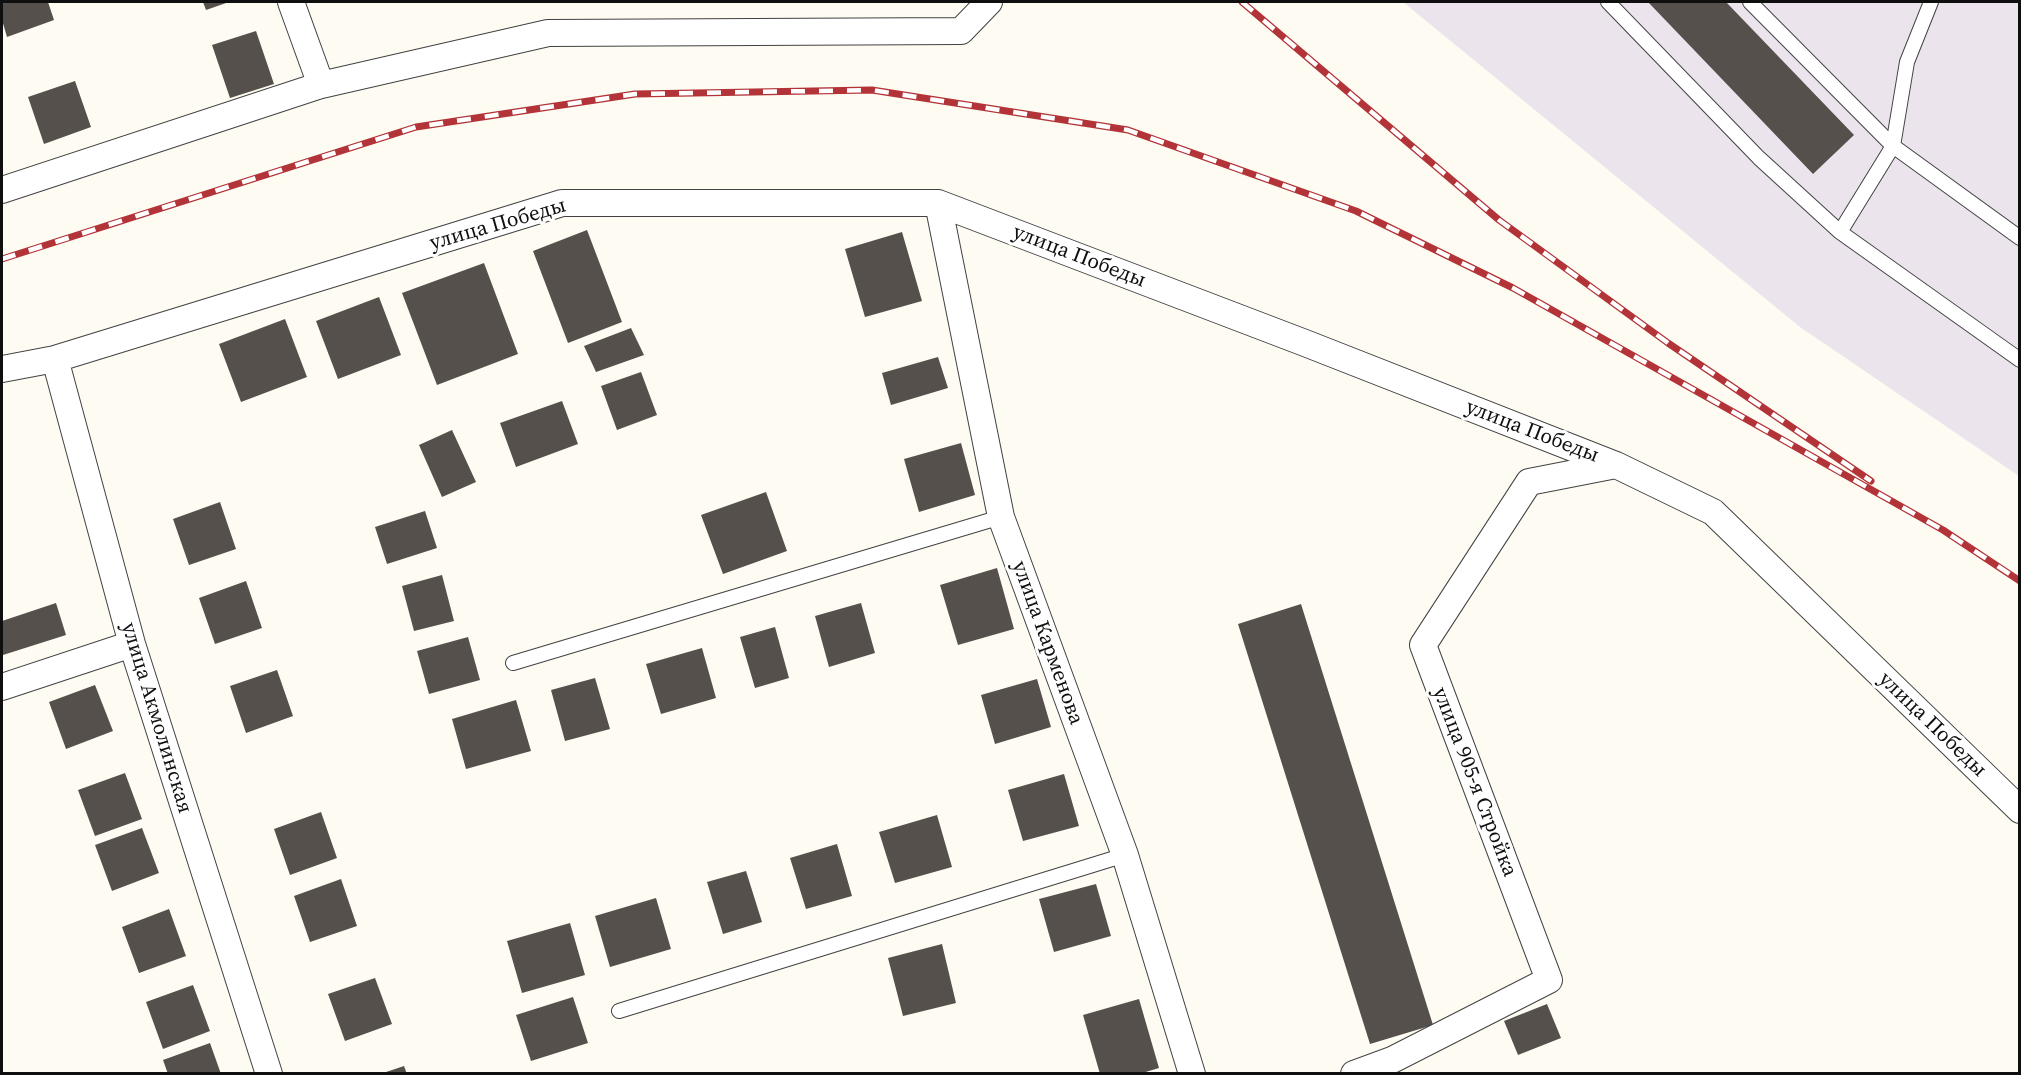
<!DOCTYPE html>
<html>
<head>
<meta charset="utf-8">
<style>
  body { margin:0 }
  #map { position:relative; width:2021px; height:1075px; overflow:hidden; background:#fefbf2; font-family:"Source Serif 4",serif }
  canvas { display:block }
  .frame { position:absolute; inset:0; border:3px solid #0f0f0f; pointer-events:none }
</style>
</head>
<body>
<div id="map">
<canvas width="2021" height="1075"></canvas>
<div class="frame"></div>
</div>
<script>
const g = document.querySelector('canvas').getContext('2d');
g.lineJoin = 'round';
function fillPath(path, color) { g.fillStyle = color; g.fill(path, 'evenodd'); }
const poly = rows => new Path2D(rows.map(r => 'M' + r).join(''));
function trace(path, color, width, dash) { g.strokeStyle = color; g.lineWidth = width; g.lineCap = dash ? 'butt' : 'round'; g.setLineDash(dash || []); g.stroke(path); }
function drawText(font, color, halo, rows, align = 'center') {
  g.font = font + ' "Source Serif 4",serif'; g.lineWidth = 6; g.setLineDash([]); g.textBaseline = 'middle'; g.strokeStyle = halo; g.fillStyle = color; for (const [text, x, y, turn = 0] of rows) {
    g.save(); g.translate(x, y); g.rotate((+turn || 0) * Math.PI / 180); g.textAlign = isNaN(turn) ? turn : align; if (halo) g.strokeText(text, 0, 0); g.fillText(text, 0, 0); g.restore();
  }
}
fillPath(poly([
  [1403,2,2019,2,2019,476,1800,327]
]), '#ebe4ec');
fillPath(poly([
  [2,2,48,2,54,20,7,37,2,20],
  [203,2,229,2,206,10],
  [1648,2,1726,2,1854,135,1813,174],
  [256,31,274,84,230,98,212,45],
  [75,81,91,127,44,144,28,97],
  [587,230,622,322,568,343,533,251],
  [902,232,922,301,865,317,845,249],
  [484,263,518,354,437,385,402,293],
  [379,297,401,355,338,379,316,321],
  [285,319,307,377,241,402,219,344],
  [631,328,644,355,596,372,584,346],
  [938,357,948,388,891,405,882,373],
  [641,372,657,415,617,430,601,386],
  [562,401,578,444,516,467,500,423],
  [452,430,476,482,442,497,419,445],
  [961,443,975,495,919,512,904,459],
  [766,492,787,551,723,574,701,515],
  [220,502,236,549,189,565,173,519],
  [425,511,437,548,387,564,375,527],
  [997,568,1014,629,958,645,940,585],
  [442,575,454,621,414,631,402,586],
  [246,581,262,628,215,644,199,598],
  [56,603,66,635,3,655,2,621],
  [861,603,875,653,829,667,815,616],
  [1301,604,1433,1025,1370,1044,1238,624],
  [775,627,789,678,755,688,740,637],
  [468,637,480,680,429,694,417,651],
  [702,648,716,698,661,714,646,664],
  [277,670,293,716,246,733,230,686],
  [595,678,610,729,565,741,551,690],
  [1037,679,1051,727,995,744,981,695],
  [95,685,113,731,66,749,49,702],
  [516,700,531,751,466,769,452,719],
  [125,773,142,819,95,836,78,790],
  [1064,774,1079,826,1023,841,1008,790],
  [321,812,337,858,290,875,274,829],
  [937,815,952,867,895,883,879,832],
  [142,828,159,873,112,891,95,845],
  [837,844,852,896,806,909,790,858],
  [746,871,762,922,723,934,707,882],
  [341,879,357,926,310,942,294,896],
  [1096,884,1111,936,1054,952,1039,899],
  [656,898,671,949,610,967,595,916],
  [169,909,186,956,139,973,122,927],
  [570,923,585,975,522,993,507,941],
  [942,944,956,1003,903,1016,888,958],
  [375,978,392,1024,345,1041,328,994],
  [193,985,210,1031,163,1049,146,1002],
  [573,997,588,1043,531,1061,516,1015],
  [1139,999,1159,1068,1139,1074,1100,1074,1083,1015],
  [1547,1004,1561,1038,1518,1055,1504,1021],
  [210,1043,221,1074,168,1074,163,1060],
  [404,1066,407,1074,383,1074,383,1073]
]), '#56504c');
const service = poly([
  [1608,2,1759,158,1840,232,1893,146,2020,238],
  [1750,2,1893,146,1907,62,1931,2],
  [1840,232,2020,360],
  [513,663,1001,517],
  [619,1011,1125,855]
]);
const minor = poly([
  [291,2,321,85],
  [2,190,321,85,548,33,961,31,989,2],
  [938,203,1001,517,1125,855,1192,1074],
  [55,359,132,644,269,1074],
  [2,369,55,359,562,203,938,203,1305,343,1616,465,1713,512,2020,810],
  [2,687,132,644],
  [1354,1074,1392,1060,1549,980,1423,645,1529,482,1616,465]
]);
trace(service, '#424242', 16);
trace(minor, '#424242', 28);
trace(service, '#fff', 14);
trace(minor, '#fff', 26);
const rail = poly([
  [1242,2,1499,220,1668,343,1871,481],
  [2,259,416,127,635,94,872,90,1128,130,1356,211,1513,288,1943,530,2020,581]
]);
trace(rail, '#b23338', 7);
trace(rail, '#fff', 4.5, [14]);
drawText('21px', '#0f0f0f', '#fff', [
  ["улица Победы",498,225,-16],
  ["улица Победы",1079,257,21],
  ["улица Победы",1532,432,21],
  ["улица Карменова",1047,643,70],
  ["улица Акмолинская",156,718,73],
  ["улица Победы",1932,725,44],
  ["улица 905-я Стройка",1474,782,69]
]);
</script>
</body>
</html>
